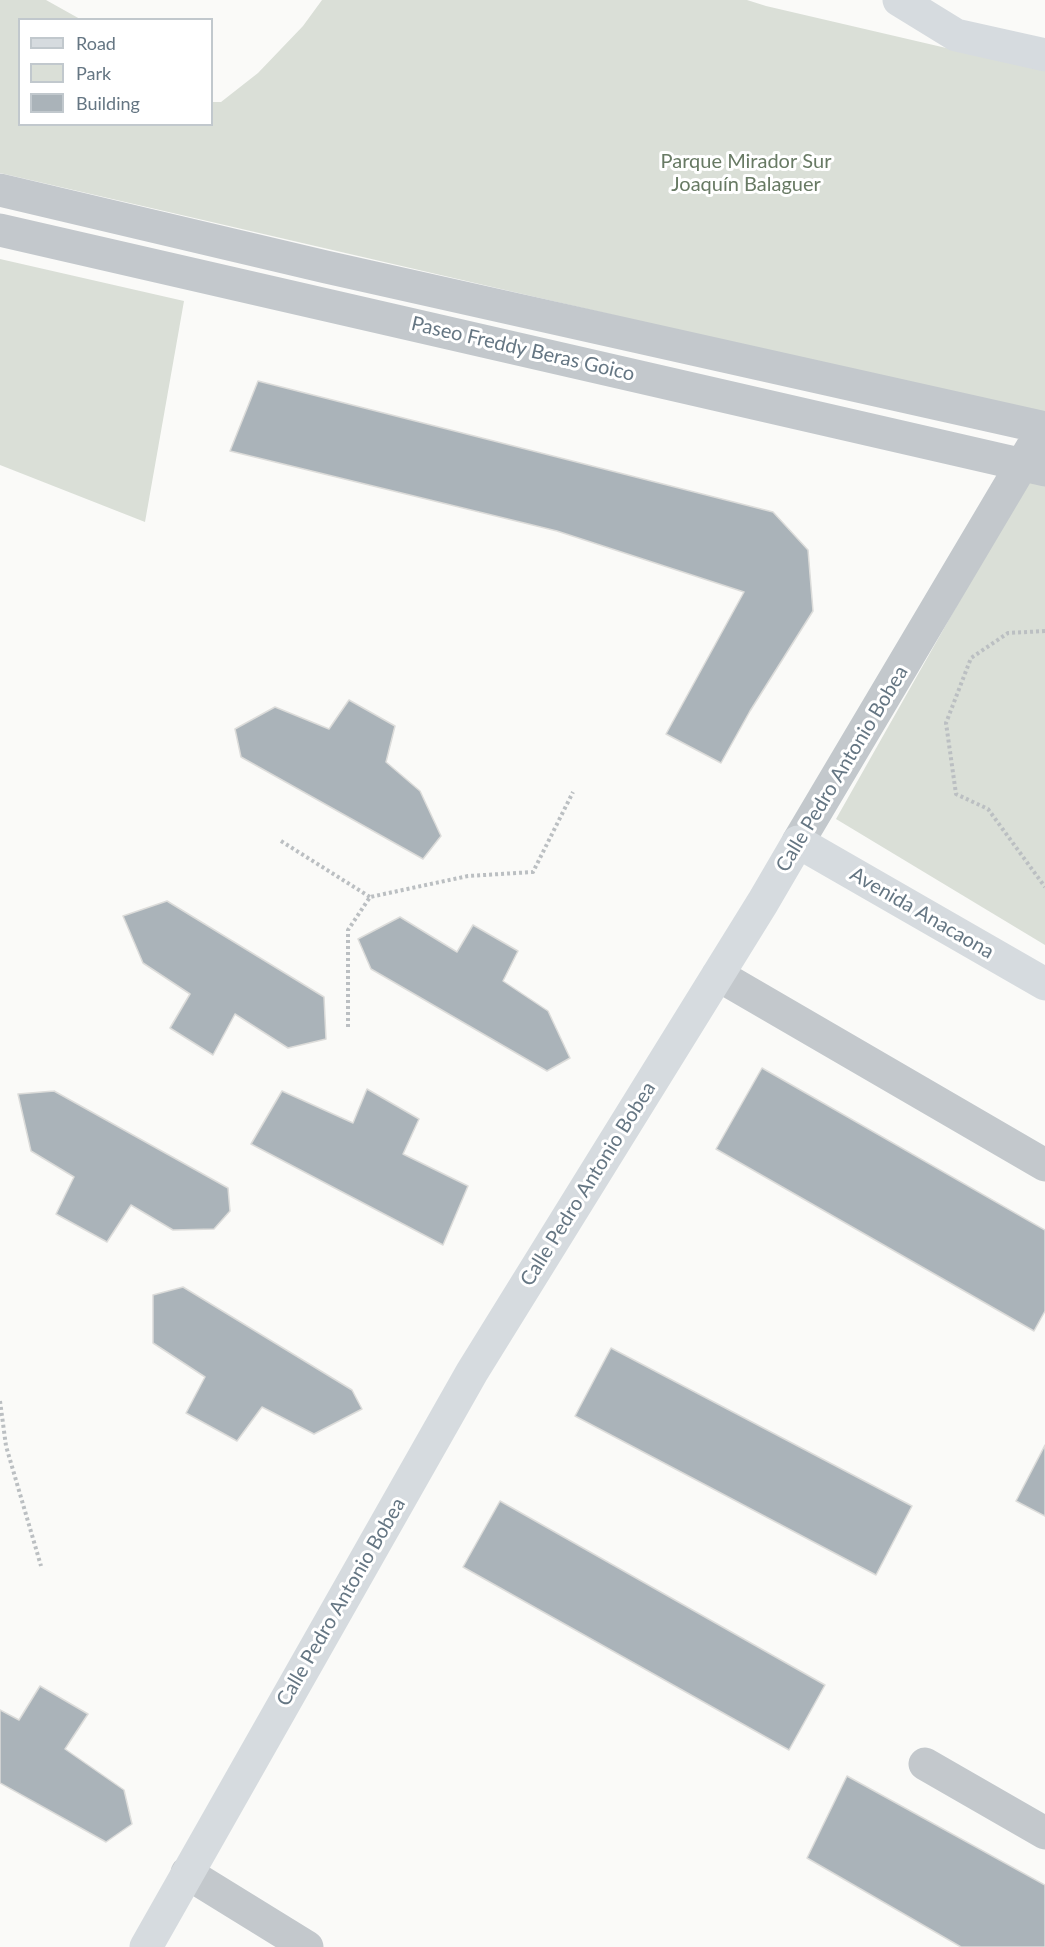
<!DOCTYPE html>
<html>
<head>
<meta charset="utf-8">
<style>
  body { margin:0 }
  #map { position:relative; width:1045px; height:1947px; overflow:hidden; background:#fafaf8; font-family:Lato,sans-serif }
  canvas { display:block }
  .legend { position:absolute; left:18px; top:18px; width:195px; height:108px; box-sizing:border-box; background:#fff; border:2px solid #c1c8cd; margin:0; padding:8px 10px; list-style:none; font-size:18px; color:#657683 }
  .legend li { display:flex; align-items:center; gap:12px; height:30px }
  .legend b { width:30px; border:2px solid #c1c8cd }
</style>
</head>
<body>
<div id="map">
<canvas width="1045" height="1947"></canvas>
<ul class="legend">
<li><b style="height:8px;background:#d6dbdf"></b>Road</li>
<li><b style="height:16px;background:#dadfd7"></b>Park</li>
<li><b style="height:16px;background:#aab3b9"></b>Building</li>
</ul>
</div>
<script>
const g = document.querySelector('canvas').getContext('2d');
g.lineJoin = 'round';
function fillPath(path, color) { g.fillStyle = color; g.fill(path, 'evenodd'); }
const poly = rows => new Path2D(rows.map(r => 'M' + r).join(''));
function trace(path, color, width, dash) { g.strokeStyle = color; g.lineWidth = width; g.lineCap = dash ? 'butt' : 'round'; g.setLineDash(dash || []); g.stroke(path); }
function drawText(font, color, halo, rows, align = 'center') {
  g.font = font + ' Lato,sans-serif'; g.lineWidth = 6; g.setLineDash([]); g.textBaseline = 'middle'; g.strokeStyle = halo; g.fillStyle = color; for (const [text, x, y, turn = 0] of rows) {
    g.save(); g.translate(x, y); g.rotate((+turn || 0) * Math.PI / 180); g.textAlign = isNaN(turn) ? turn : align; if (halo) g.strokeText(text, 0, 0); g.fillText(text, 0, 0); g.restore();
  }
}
fillPath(poly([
  [0,0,46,0,80,19,20,20,20,124,212,124,212,102,221,102,258,73,303,26,322,0,747,0,766,6,1045,71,1045,415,0,173],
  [0,259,184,301,145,522,0,465],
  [1045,450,1045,945,836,819]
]), '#dadfd7');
const building = poly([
  [258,381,773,512,808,550,813,611,750,711,721,763,666,734,744,592,557,531,230,451,258,381],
  [349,700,395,726,386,762,420,791,441,836,423,859,241,757,235,729,275,707,329,729,349,700],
  [167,901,324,997,326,1039,288,1048,235,1014,213,1055,170,1028,190,994,143,963,123,916,167,901],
  [400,917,457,952,473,925,518,951,503,981,548,1011,570,1058,547,1071,371,969,358,939,400,917],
  [762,1068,1045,1230,1045,1311,1034,1331,716,1149,762,1068],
  [367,1089,419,1119,403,1154,468,1186,443,1245,251,1144,282,1091,353,1123,367,1089],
  [54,1091,228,1188,230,1211,214,1229,173,1230,131,1205,107,1242,56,1214,74,1177,31,1151,18,1094,54,1091],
  [183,1287,352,1390,362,1409,314,1434,262,1407,237,1441,186,1413,205,1377,153,1343,153,1295,183,1287],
  [611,1348,912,1506,876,1575,575,1416,611,1348],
  [1045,1445,1045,1516,1016,1501,1045,1445],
  [500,1501,825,1685,789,1750,463,1567,500,1501],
  [40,1686,88,1714,65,1749,124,1790,132,1824,106,1842,0,1783,0,1710,19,1720,40,1686],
  [847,1776,1045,1885,1045,1947,961,1947,807,1858,847,1776]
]);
fillPath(building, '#aab3b9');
trace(building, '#dcdcda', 1.5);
trace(poly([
  [1045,631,1008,633,971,658,946,723,956,794,988,809,1045,887],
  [281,841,370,897],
  [348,1027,348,930,370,897,468,876,533,872,573,792],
  [0,1401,6,1446,41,1566]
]), '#bbbfc2', 4, [3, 3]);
trace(poly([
  [0,190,326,267,1045,428],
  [0,230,1045,470],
  [798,842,1033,446],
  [718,975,1045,1165],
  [925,1764,1045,1833],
  [187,1873,307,1947]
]), '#c3c8cc', 33);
trace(poly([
  [899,0,956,35,1045,55],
  [146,1947,472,1372,763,902,798,842,1045,984]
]), '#d6dbdf', 33);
drawText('20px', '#687a64', '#fff', [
  ["Parque Mirador Sur",746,162],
  ["Joaquín Balaguer",746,185]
]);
drawText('20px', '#657683', '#fff', [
  ["Paseo Freddy Beras Goico",523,349,13],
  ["Calle Pedro Antonio Bobea",842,769,-59],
  ["Avenida Anacaona",922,913,30],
  ["Calle Pedro Antonio Bobea",588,1184,-58],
  ["Calle Pedro Antonio Bobea",341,1602,-60]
]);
</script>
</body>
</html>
